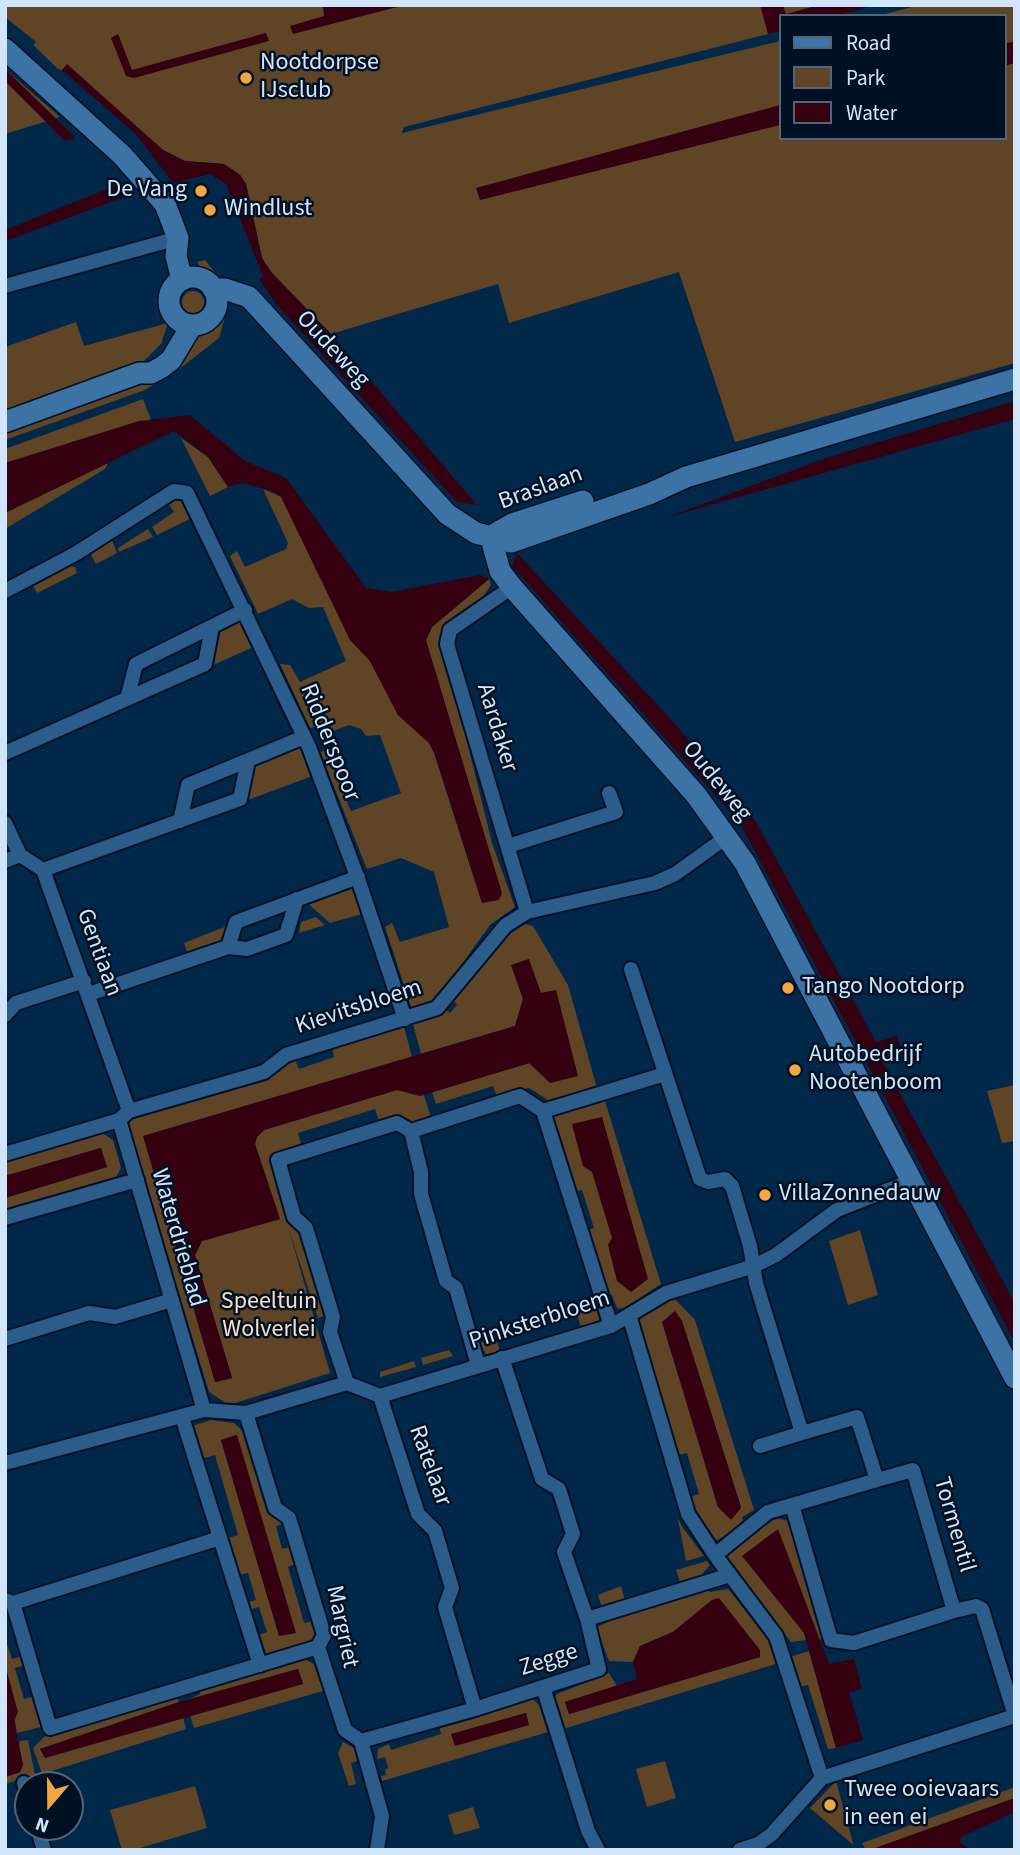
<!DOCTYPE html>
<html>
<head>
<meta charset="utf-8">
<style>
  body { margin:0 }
  #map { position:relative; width:1020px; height:1855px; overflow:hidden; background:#012849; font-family:"Source Sans 3",sans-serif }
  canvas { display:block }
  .frame { position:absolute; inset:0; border:7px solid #d0e5fa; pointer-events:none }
  .legend { position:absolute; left:779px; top:14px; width:228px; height:126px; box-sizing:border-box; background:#001123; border:2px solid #536679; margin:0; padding:9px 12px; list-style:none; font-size:21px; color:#d0e5fa }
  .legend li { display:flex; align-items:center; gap:14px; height:35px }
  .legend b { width:35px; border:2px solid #536679 }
  .north { position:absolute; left:14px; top:1771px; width:70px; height:70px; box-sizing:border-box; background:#001123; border:2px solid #536679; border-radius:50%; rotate:200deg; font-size:19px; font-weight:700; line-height:28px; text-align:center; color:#d0e5fa }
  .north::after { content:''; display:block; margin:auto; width:24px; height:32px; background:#f3a542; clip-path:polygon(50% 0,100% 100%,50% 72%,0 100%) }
</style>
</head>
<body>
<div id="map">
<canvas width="1020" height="1855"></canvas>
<div class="frame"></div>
<ul class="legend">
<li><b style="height:9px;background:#3d72a4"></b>Road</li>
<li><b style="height:19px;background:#5f4426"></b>Park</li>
<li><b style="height:19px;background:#350111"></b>Water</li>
</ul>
<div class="north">N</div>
</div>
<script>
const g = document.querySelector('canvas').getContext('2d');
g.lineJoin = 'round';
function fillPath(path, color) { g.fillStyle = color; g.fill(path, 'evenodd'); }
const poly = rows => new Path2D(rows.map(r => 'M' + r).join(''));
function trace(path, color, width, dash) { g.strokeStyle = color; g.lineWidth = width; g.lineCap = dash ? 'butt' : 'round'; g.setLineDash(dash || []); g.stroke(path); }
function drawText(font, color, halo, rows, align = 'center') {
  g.font = font + ' "Source Sans 3",sans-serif'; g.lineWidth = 5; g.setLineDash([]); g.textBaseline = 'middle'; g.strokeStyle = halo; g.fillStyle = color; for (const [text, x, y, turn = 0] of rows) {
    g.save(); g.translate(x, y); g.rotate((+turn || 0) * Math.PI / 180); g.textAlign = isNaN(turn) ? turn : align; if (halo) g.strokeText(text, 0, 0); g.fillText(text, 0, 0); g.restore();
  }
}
fillPath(poly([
  [5,5,847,5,780,16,780,25,768,34,404,127,402,133,780,41,780,138,1004,138,1004,16,878,16,919,5,1015,5,1015,363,735,442,679,272,509,323,498,284,331,334,271,272,262,258,246,184,240,175,224,164,185,161,163,150,67,65,62,70,58,69,33,45,36,42,5,17],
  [5,69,60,117,5,134],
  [205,260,217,275,230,282,213,280,204,273,197,262],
  '182 302a11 11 0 1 1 22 0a11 11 0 1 1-22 0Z',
  [226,314,219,338,178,370,145,390,5,440,5,431,162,373,196,332],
  [76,322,84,346,168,323,161,344,144,361,5,417,5,347],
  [143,399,151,420,5,463,5,449],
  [181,438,208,457,228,487,210,496],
  [108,463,105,469,5,529,5,513],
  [263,489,282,497,287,505,350,640,370,661,398,715,429,743,434,753,482,903,426,640,432,627,489,579,491,585,478,604,442,631,443,644,492,843,515,907,490,925,452,978,429,1003,411,1007,385,927,392,923,400,942,449,927,434,872,401,858,367,869,320,752,331,748,338,768,334,772,351,811,401,793,380,735,366,736,361,729,349,725,323,735,319,725,310,728,280,664,290,665,300,682,346,661,323,607,309,608,292,599,258,614,230,556,237,551,245,567,286,549,288,543],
  [177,498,181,498,194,517,157,535,152,527,174,512,168,503],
  [148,529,153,537,119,552,118,548],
  [111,538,117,553,96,564,89,551],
  [66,565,75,567,77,573,37,593,32,584],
  [237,620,242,620,258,645,211,666,218,629],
  [293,746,305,751,315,775,248,800,256,764],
  [353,886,366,913,330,923,305,901],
  [316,917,325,925,299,933,301,922],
  [525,924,533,926,568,985,597,1088,551,1102,529,1088,497,1097,493,1086,436,1104,432,1092,530,1063,556,991,541,993,512,965,523,999,515,1026,421,1054,413,1024,445,1009,450,1013,457,1005,454,1001,507,936],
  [227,926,224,941,220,946,188,955,184,943],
  [404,1027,412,1057,144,1136,216,1382,232,1378,195,1255,202,1241,280,1219,255,1144,257,1137,264,1130,397,1090,424,1095,431,1118,413,1123,401,1115,379,1121,375,1109,298,1133,301,1144,271,1154,288,1217,300,1230,327,1315,318,1318,289,1230,330,1373,229,1405,209,1392,131,1139,129,1123,132,1118,274,1075,295,1059,299,1069,334,1057,332,1047],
  [1015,1085,1015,1141,1002,1143,987,1091],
  [605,1101,661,1284,623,1309,617,1308,612,1295,608,1296,595,1248,585,1231,594,1228,582,1190,573,1192,552,1117],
  [99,1131,113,1140,121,1168,115,1179,5,1212,5,1198,107,1167,100,1148,5,1176,5,1159],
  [860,1230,878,1295,848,1305,829,1241],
  [667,1299,675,1299,695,1320,754,1510,742,1517,745,1523,718,1540,712,1538,695,1516,689,1497,699,1494,687,1453,677,1455,638,1325,641,1317],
  [675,1312,682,1321,740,1504,718,1507,663,1323],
  [598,1306,599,1320,581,1328,577,1313],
  [496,1337,500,1352,486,1354,479,1343],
  [449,1350,453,1356,423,1365,421,1358],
  [414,1361,416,1367,380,1377,380,1372],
  [211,1420,234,1423,244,1432,270,1511,285,1523,276,1526,282,1549,290,1547,295,1564,288,1567,304,1623,314,1621,315,1636,310,1641,263,1655,254,1637,267,1632,259,1607,248,1610,245,1603,256,1600,248,1573,235,1576,225,1539,238,1535,215,1455,201,1459,192,1426],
  [236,1435,295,1632,295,1633,279,1635,221,1440],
  [776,1518,789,1521,825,1638,818,1640,778,1530,806,1640,791,1642,728,1558,730,1551],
  [678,1519,683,1528,704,1556,686,1561],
  [707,1561,710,1565,703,1573,704,1578,681,1585,676,1570],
  [621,1586,625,1601,602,1608,598,1595],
  [707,1589,710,1592,728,1589,731,1592,768,1640,776,1664,563,1729,554,1699,557,1694,609,1673,617,1686,565,1702,569,1714,760,1657,712,1600,673,1632,640,1646,633,1662,609,1661,596,1628,619,1616],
  [5,1638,12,1659,23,1656,26,1665,15,1668,24,1699,35,1696,45,1726,17,1733,5,1665],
  [809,1651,836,1748,828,1749,808,1685,799,1687,790,1657],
  [303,1658,314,1664,323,1691,194,1728,190,1715,303,1683,298,1669,187,1700,200,1694,199,1689],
  [176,1695,179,1702,40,1749,45,1758,183,1717,186,1729,42,1774,33,1748,47,1734],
  [533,1699,539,1705,548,1732,382,1781,381,1776,386,1775,385,1770,388,1768,385,1757,377,1759,378,1749,389,1744,391,1750,441,1734,439,1726],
  [526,1713,529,1725,455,1745,452,1734],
  [28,1740,35,1775,5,1784,5,1777,20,1772,23,1765,19,1746,20,1741],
  [343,1742,356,1749,360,1760,351,1763,356,1784,349,1786,338,1753],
  [665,1761,676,1798,647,1807,636,1769],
  [836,1781,853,1843,852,1844,810,1808],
  [195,1786,207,1828,133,1850,122,1850,110,1810],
  [1015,1787,1015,1798,870,1850,866,1850,862,1843],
  [473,1807,480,1828,454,1835,448,1815]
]), '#5f4426');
fillPath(poly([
  [323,5,405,5,293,34,290,26,324,16],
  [760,5,783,5,786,14,819,5,876,5,836,16,780,16,780,31,768,34],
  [266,33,269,41,134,78,126,76,111,38,118,34,132,70],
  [1015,41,1015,63,1004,66,1004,44],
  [67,64,163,150,185,161,224,164,240,175,246,184,262,258,271,272,331,334,477,505,457,502,276,304,259,279,263,276,226,184,210,174,173,183,136,134,62,70],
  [5,69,76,138,65,141,5,81],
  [780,105,780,125,480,200,476,188],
  [122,183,133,194,5,241,5,230],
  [1015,401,1015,419,668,517,829,457],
  [190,415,245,461,286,478,366,588,391,592,480,575,489,579,432,627,426,640,502,893,499,900,482,903,434,752,429,743,398,715,370,661,350,640,281,497,272,491,243,483,228,487,208,457,174,431,5,513,5,463,139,421],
  [517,553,676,725,756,822,876,1042,897,1036,902,1050,881,1059,1015,1303,1015,1343,740,823,512,566],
  [529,959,541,993,556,990,578,1076,550,1083,529,1063,420,1096,397,1090,264,1130,257,1137,255,1144,280,1219,202,1241,195,1255,232,1378,215,1382,143,1136,515,1026,523,999,511,965],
  [602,1117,648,1279,631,1292,617,1281,608,1245,612,1238,592,1172,583,1166,572,1124],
  [101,1148,107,1167,5,1198,5,1176],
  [675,1311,682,1321,740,1504,741,1508,731,1520,718,1507,662,1322],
  [237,1435,296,1633,279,1636,221,1440],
  [778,1529,829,1664,854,1659,862,1689,849,1692,863,1740,836,1748,804,1633,742,1556],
  [719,1598,760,1650,760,1657,569,1714,565,1702,637,1679,633,1662,640,1646,673,1632,712,1600],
  [5,1665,18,1712,14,1721,23,1765,20,1772,5,1777],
  [298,1669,303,1684,45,1758,40,1749,179,1702],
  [526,1713,529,1725,455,1746,451,1734],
  [1015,1798,1015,1812,961,1837,960,1842,970,1850,870,1850]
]), '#350111');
const street = poly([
  [5,286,178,238],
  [512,587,450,630,447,644,527,912],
  [5,591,75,554,174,491,187,493,309,747,358,879,405,1019],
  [127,699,136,664,245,610],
  [5,753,205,664,212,627],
  [180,821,188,785,304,737],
  [5,823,20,855,43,870,129,1111],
  [508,846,616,812,609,793],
  [5,861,20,855],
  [43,870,240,799,248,761],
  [228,947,236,922,358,877],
  [631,969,700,1179,708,1182,725,1179,732,1186,750,1246,756,1283,802,1433,857,1417,877,1480,913,1470,954,1611,976,1606,982,1609,1015,1716],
  [89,994,228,947,247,949,286,935,297,899],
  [5,1015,16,1003,84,981],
  [543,1111,611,1326],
  [119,1120,204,1410],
  [411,1131,421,1172,421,1194,446,1281,456,1288,478,1365],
  [5,1154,119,1120,129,1111,264,1072,286,1055,437,1008,506,925,527,912,655,883,675,874,728,836],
  [5,1218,137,1180],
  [629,1315,688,1514,715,1555],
  [5,1339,89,1313,115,1317,172,1300],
  [502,1358,542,1479,559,1489,573,1534,564,1552,587,1619],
  [347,1383,330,1332,333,1317,306,1228,294,1217,278,1160,397,1123,411,1131,520,1096,543,1111,665,1074],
  [380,1396,418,1514,435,1531,452,1588,445,1607,475,1709],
  [246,1413,275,1508,289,1518,324,1635,318,1647,345,1730,361,1741,382,1816,377,1850],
  [182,1417,260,1665],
  [760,1446,802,1433],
  [5,1463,204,1410,246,1413,347,1383,380,1396,611,1326,666,1293,754,1266,776,1255,837,1210,911,1181],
  [792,1505,831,1640,854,1643,954,1611],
  [5,1600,13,1603,50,1728,318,1647],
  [13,1603,220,1538],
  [543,1687,588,1831,598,1850],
  [361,1741,475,1709,599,1669,587,1619,730,1575],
  [822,1778,776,1636,715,1555,768,1512,877,1480],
  [24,1783,28,1797],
  [37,1827,44,1850],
  [740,1850,758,1844,771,1835,822,1778,1015,1716]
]);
const secondary = poly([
  [5,49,122,155,165,204,178,238,176,256,182,280],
  '169 301a24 24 0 1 1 48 0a24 24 0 1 1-48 0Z',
  [213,289,225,289,249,297,447,514,476,533,511,542,649,494,686,477,1015,379],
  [5,422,139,373,151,373,162,367,171,360,192,325],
  [493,535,493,546,500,571,512,587,696,795,745,863,1015,1378],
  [493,535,512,524,583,501]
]);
trace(street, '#001026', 18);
trace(secondary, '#001026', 24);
trace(street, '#2b5c8a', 14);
trace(secondary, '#3d72a4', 21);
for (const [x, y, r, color] of [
  [246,78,7,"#f3a542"],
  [201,191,7,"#f3a542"],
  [210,210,7,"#f3a542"],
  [788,988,7,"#f3a542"],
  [795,1070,7,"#f3a542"],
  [765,1195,7,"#f3a542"],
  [830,1805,7,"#f3a542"]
]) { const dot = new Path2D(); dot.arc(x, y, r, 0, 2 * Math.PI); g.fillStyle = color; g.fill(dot); trace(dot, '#001123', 2.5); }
drawText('24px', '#d0e5fa', '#001123', [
  ["Nootdorpse",260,64],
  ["IJsclub",260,92],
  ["De Vang",187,191,"right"],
  ["Windlust",224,210],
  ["Tango Nootdorp",802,988],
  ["Autobedrijf",809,1056],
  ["Nootenboom",809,1084],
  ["VillaZonnedauw",779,1195],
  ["Twee ooievaars",844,1791],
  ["in een ei",844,1819]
], 'left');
drawText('24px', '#d0e5fa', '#001123', [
  ["Oudeweg",332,350,47],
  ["Braslaan",541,489,-20],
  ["Aardaker",496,728,73],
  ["Ridderspoor",329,743,68],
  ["Oudeweg",716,782,51],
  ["Gentiaan",98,953,70],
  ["Kievitsbloem",359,1008,-18],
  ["Waterdrieblad",177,1238,74],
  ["Pinksterbloem",540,1321,-18],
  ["Ratelaar",429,1466,70],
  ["Tormentil",953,1525,74],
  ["Margriet",341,1627,78],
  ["Zegge",549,1661,-18]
]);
drawText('24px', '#f7ddc2', '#001123', [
  ["Speeltuin",269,1303],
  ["Wolverlei",269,1331]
]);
</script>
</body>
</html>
